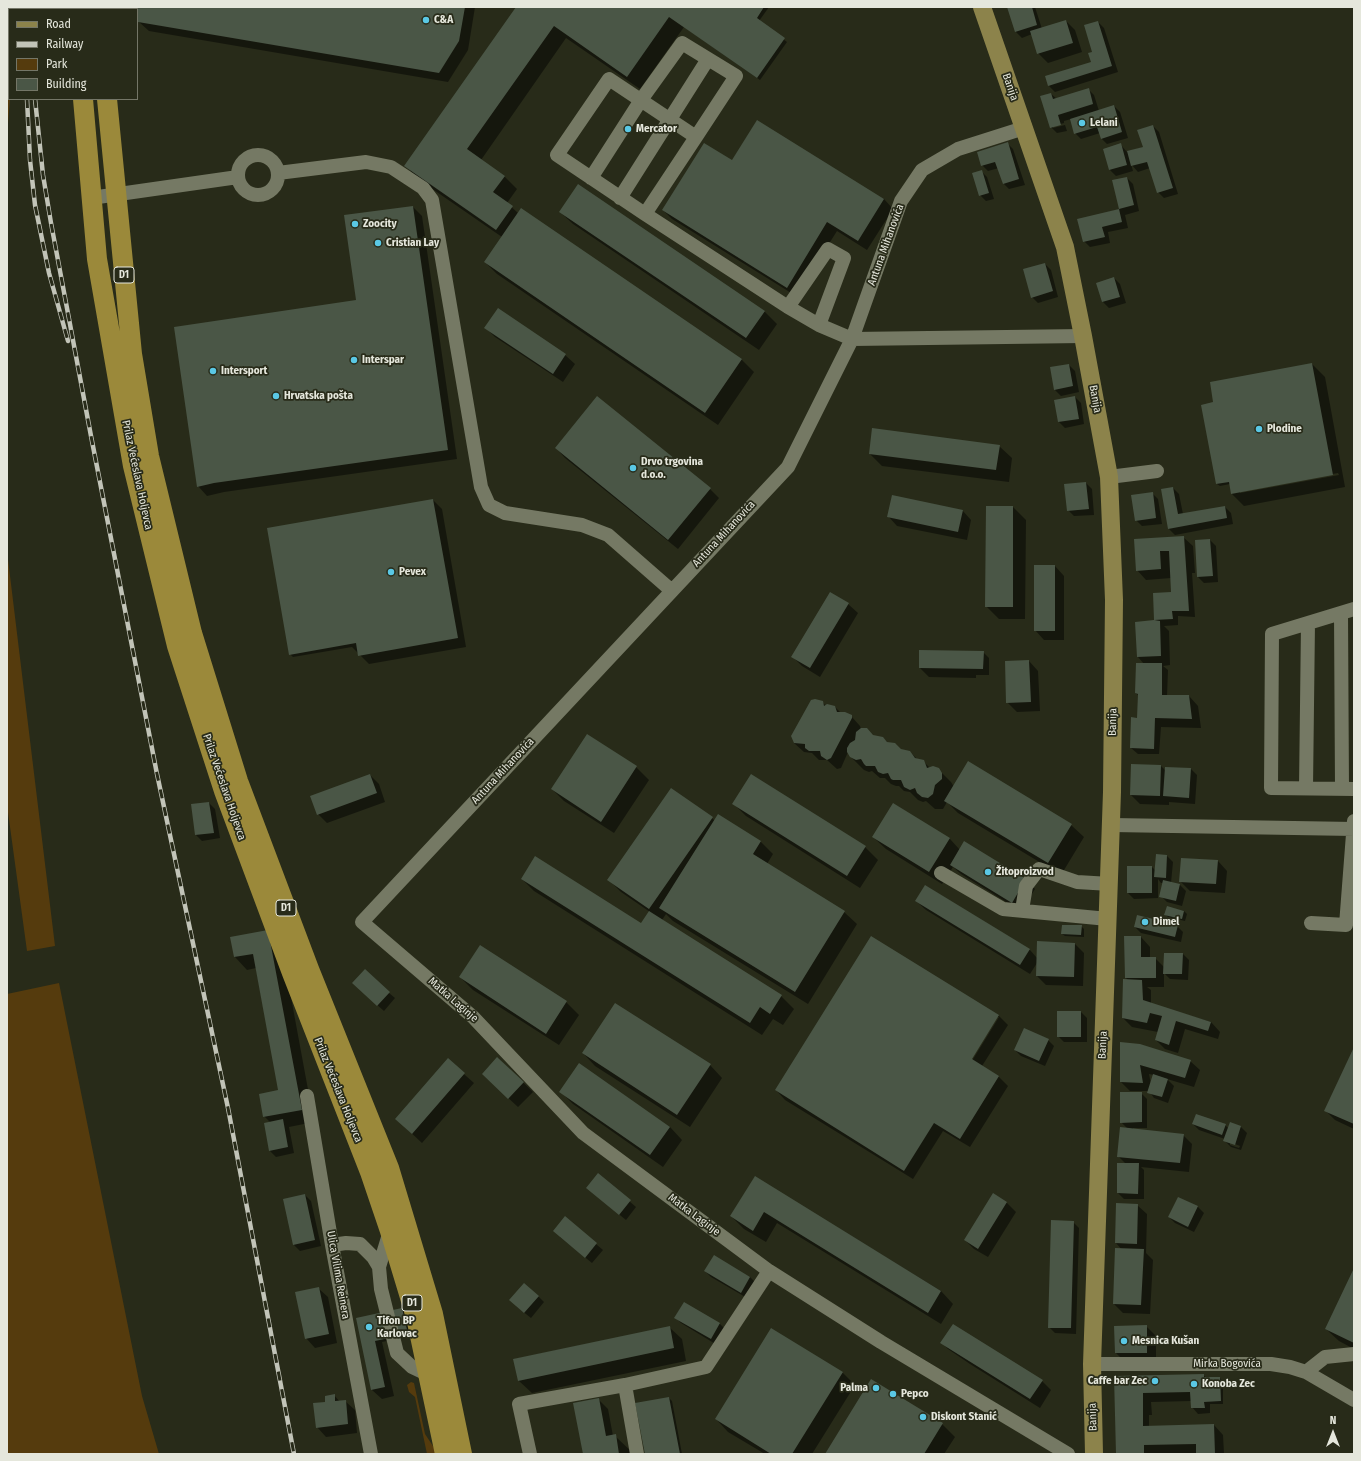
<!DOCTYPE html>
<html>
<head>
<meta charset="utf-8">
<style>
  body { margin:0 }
  #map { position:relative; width:1361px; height:1461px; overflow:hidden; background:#282b19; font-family:"Fira Sans Condensed",sans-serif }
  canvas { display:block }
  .frame { position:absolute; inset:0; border:8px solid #e5e7dc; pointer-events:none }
  .legend { position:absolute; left:8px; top:8px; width:130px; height:92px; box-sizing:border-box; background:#282b19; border:1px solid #747667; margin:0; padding:5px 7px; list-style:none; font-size:12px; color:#e5e7dc }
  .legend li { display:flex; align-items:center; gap:8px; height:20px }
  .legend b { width:20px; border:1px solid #747667 }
  .north { position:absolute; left:1313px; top:1413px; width:40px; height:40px; -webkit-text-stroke:3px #282b19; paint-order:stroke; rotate:0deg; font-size:11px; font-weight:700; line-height:16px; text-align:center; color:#e5e7dc }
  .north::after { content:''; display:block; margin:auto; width:14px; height:18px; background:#e5e7dc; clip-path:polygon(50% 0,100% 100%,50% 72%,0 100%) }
</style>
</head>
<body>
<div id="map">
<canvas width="1361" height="1461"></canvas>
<div class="frame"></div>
<ul class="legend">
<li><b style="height:5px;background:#8c834b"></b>Road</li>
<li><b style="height:5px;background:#c2c4b8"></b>Railway</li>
<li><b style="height:11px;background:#553b0d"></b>Park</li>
<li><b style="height:11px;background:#4a5646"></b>Building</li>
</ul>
<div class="north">N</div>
</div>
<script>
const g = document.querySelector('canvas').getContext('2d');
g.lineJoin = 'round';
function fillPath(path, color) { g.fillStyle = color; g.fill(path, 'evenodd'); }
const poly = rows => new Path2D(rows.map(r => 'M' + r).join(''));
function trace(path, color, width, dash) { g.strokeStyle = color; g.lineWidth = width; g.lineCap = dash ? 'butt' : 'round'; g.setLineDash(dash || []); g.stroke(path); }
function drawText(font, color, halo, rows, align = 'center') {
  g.font = font + ' "Fira Sans Condensed",sans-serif'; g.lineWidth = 3.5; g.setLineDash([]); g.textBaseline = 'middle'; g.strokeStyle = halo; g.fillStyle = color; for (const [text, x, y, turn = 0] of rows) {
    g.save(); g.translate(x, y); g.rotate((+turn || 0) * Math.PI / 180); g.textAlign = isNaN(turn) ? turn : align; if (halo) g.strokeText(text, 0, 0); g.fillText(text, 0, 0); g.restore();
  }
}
fillPath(poly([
  [7,7,11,7,11,9,9,9,9,99,10,99,7,136],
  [7,551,55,946,27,951,7,805],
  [59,983,142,1396,159,1454,7,1454,7,994],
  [411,1382,414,1383,425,1434,435,1449,436,1454,427,1454,415,1397,409,1392,407,1385]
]), '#553b0d');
fillPath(poly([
  [137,7,475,7,468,50,448,82,149,31,139,22],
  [517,7,769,7,759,21,787,42,760,80,684,27,640,89,566,38,481,160,504,176,517,189,507,203,518,213,521,209,742,360,754,372,718,425,497,274,485,262,502,237,418,179,406,166],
  [1008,7,1035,7,1042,29,1066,21,1075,30,1082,52,1048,63,1038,53,1032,34,1022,38,1016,32],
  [1098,22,1104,28,1118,72,1055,92,1049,86,1092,63],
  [1088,89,1094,95,1099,111,1114,106,1120,112,1128,138,1107,144,1101,138,1100,133,1081,139,1075,133,1071,119,1064,121,1064,123,1053,126,1053,128,1065,125,1067,131,1057,133,1051,127,1051,94,1057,99],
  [1153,126,1159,132,1178,194,1164,198,1158,192,1150,168,1138,172,1131,164,1133,171,1116,176,1110,170,1120,144,1127,152,1144,147],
  [1007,143,1013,149,1025,185,1009,189,1003,183,999,168,988,171,982,165],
  [732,161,884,199,893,209,867,250,837,231,796,296,672,219,663,210],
  [981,171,987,177,994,199,986,201,980,195],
  [1127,178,1133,184,1139,211,1125,215,1128,228,1108,232,1110,243,1090,247,1084,241,1079,220,1120,209,1114,181],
  [413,207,422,216,457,459,224,492,207,496,198,486,357,300],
  [560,212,764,311,777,324,759,350,573,224],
  [1045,264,1051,270,1058,297,1038,303,1032,297],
  [1114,278,1120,284,1126,303,1109,308,1103,302],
  [498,310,565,355,575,364,563,382,495,337,486,328],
  [1312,364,1325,377,1345,487,1244,506,1232,494,1230,484,1220,486,1217,484,1213,404],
  [1338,473,1339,475,1240,493,1240,491],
  [1069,365,1075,371,1079,392,1061,396,1055,390],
  [1075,397,1081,403,1084,424,1065,428,1059,422],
  [597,398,710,489,719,498,678,549,565,458,556,448],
  [999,446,1012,458,1009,482,882,466,870,454],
  [1086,483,1092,489,1094,515,1074,516,1068,510],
  [1173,488,1179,494,1183,514,1225,507,1231,513,1233,524,1175,535,1169,529],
  [1152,493,1158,499,1162,524,1142,526,1136,520],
  [433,500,442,509,466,647,369,664,352,647,293,657,290,654],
  [987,507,1013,507,1026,520,1025,619,999,619,986,606],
  [962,510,971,520,967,540,897,526,888,516],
  [1183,537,1193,546,1195,573,1192,573,1195,617,1178,616,1178,625,1164,626,1169,631,1170,665,1163,666,1168,670,1167,696,1189,696,1198,706,1201,728,1161,727,1159,754,1138,754,1131,748,1138,718,1139,696,1136,693,1144,664,1138,657,1157,622,1155,620,1173,593,1171,578,1146,580,1137,570,1135,540],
  [1210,540,1216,546,1218,582,1204,583,1198,577],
  [1055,566,1064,576,1064,640,1044,640,1035,630],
  [848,604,858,613,820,677,802,666,793,657],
  [983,652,989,658,989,675,976,675,976,678,929,677,920,668],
  [1029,661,1038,671,1040,711,1017,712,1007,702],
  [822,702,826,706,835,707,841,713,851,716,860,726,861,729,873,736,883,738,888,743,901,750,910,752,918,760,923,761,930,768,938,769,951,782,954,787,1071,825,1084,837,1061,875,958,813,947,802,943,809,935,809,926,801,923,802,918,800,910,792,904,791,899,786,896,786,891,784,885,778,880,778,872,771,869,772,864,770,851,757,848,752,841,768,837,769,827,760,819,760,812,753,804,752,794,743],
  [1161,766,1166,771,1191,769,1197,775,1195,804,1169,802,1169,805,1140,804,1131,795],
  [636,767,649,780,614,833,564,801,552,789],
  [370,775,379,784,385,802,327,823,318,814],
  [209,803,215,809,220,838,202,841,196,835],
  [734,804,865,847,878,860,860,888,746,816],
  [894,804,950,839,960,850,1026,880,1035,889,1021,911,961,874,953,867,942,884,886,849,873,837],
  [712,818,715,821,760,841,773,854,767,864,844,912,857,924,808,1004,673,921,666,914,662,920,781,996,794,1009,783,1025,773,1019,762,1035,534,891,522,879,642,925,650,912,621,892,609,880],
  [1157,855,1167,856,1173,862,1171,883,1180,885,1186,891,1182,906,1167,902,1161,896,1164,883,1161,883,1158,879,1158,898,1134,899,1128,893,1152,867,1155,870],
  [1218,861,1227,871,1225,893,1190,891,1180,881],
  [926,886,1030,950,1037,958,1038,942,1075,944,1084,953,1083,986,1046,985,1037,976,1037,963,1030,974,926,910,916,901],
  [1167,907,1184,911,1187,914,1185,921,1168,917,1166,915],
  [1081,926,1084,929,1084,937,1065,936,1062,934],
  [1177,926,1183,932,1181,942,1141,933,1135,927],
  [1141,937,1150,947,1150,958,1155,958,1165,968,1183,954,1189,960,1188,980,1170,979,1164,973,1164,987,1147,987,1151,990,1151,1004,1211,1022,1220,1032,1218,1039,1185,1029,1178,1053,1165,1049,1156,1040,1158,1032,1132,1027,1123,1018,1128,980,1126,978],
  [231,938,281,943,314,1122,289,1127,294,1153,276,1157,270,1151,271,1123,264,1116,279,1091,256,968,247,970,235,957],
  [460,977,566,1002,579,1015,559,1045,473,990],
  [359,989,389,993,395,998,384,1011],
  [1081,1012,1087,1018,1087,1042,1064,1042,1058,1036],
  [999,1016,1008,1025,982,1066,999,1077,1008,1086,970,1147,943,1131,913,1179,785,1100,776,1090],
  [997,1017,999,1017,970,1064,968,1063],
  [1048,1040,1054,1046,1045,1066,1021,1056,1015,1050],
  [1121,1043,1190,1061,1200,1070,1194,1087,1167,1079,1174,1086,1168,1103,1154,1098,1149,1091,1130,1091,1121,1082],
  [1149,1074,1154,1075,1151,1084],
  [1354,1049,1354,1129,1335,1120,1326,1111],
  [583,1053,710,1065,722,1078,690,1127,595,1066],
  [498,1058,533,1092,518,1107,492,1083],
  [448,1060,474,1083,422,1143,406,1128],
  [560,1091,670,1127,682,1140,663,1167,573,1104],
  [1141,1093,1147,1099,1147,1128,1133,1128,1133,1130,1183,1135,1192,1144,1189,1172,1141,1167,1144,1170,1144,1199,1124,1199,1118,1193,1126,1164,1118,1156,1128,1129,1121,1122],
  [1193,1124,1225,1125,1229,1129,1241,1127,1247,1133,1241,1150,1231,1147,1225,1141,1225,1139,1199,1130],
  [1230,1142,1240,1146,1239,1148,1230,1145],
  [599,1175,636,1207,626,1220,594,1194],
  [755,1177,941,1291,953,1304,941,1324,777,1223,766,1242,744,1229,731,1216],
  [305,1195,311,1201,321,1246,300,1251,294,1245],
  [993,1195,1007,1203,1016,1212,988,1257,974,1249,965,1240],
  [1179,1198,1198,1207,1204,1213,1194,1232,1175,1223,1169,1217],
  [1117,1204,1137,1205,1147,1214,1146,1253,1153,1260,1150,1314,1123,1313,1114,1304,1122,1250,1116,1243],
  [565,1218,603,1250,592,1263,560,1237],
  [1073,1222,1079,1228,1076,1334,1055,1333,1049,1327],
  [1354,1270,1354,1349,1339,1341,1326,1329],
  [705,1271,750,1277,756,1283,747,1298,711,1277],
  [318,1288,328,1297,337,1343,315,1348,306,1338],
  [538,1296,544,1302,531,1318,516,1306],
  [684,1303,720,1324,726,1330,717,1345,681,1323,675,1317],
  [402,1309,404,1312,410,1336,382,1342,394,1396,382,1399,372,1390,357,1319],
  [1146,1326,1156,1336,1156,1362,1125,1362,1116,1353],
  [669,1327,682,1339,686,1361,532,1393,519,1381,515,1359],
  [942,1343,1042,1381,1051,1390,1040,1408,970,1364,948,1349],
  [842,1372,855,1385,812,1454,765,1454,728,1432,716,1419],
  [1203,1375,1207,1378,1220,1378,1223,1381,1223,1404,1210,1404,1210,1413,1198,1414,1192,1407,1191,1401,1151,1402,1152,1415,1149,1415,1149,1427,1214,1425,1223,1435,1224,1454,1197,1454,1197,1453,1117,1454,1115,1377],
  [872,1381,942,1424,955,1437,944,1454,826,1454],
  [334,1395,340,1402,345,1401,355,1410,357,1433,326,1437,317,1427,327,1403],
  [669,1398,672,1401,682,1454,646,1454],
  [598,1399,608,1409,613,1436,615,1436,634,1454,584,1454]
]), '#0007');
fillPath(poly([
  [136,7,465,7,459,41,439,73,138,22],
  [516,7,764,7,757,18,785,38,757,78,669,17,627,77,554,26,467,149,505,176,493,192,513,206,496,230,404,166],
  [1007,7,1032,7,1037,25,1015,32],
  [1066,20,1073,43,1037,54,1030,31],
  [1098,21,1112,66,1048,86,1045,76,1091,62,1088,53,1092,52,1084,25],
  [1089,88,1093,104,1058,115,1061,125,1050,128,1040,96,1051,93,1053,99],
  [1114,105,1122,132,1101,139,1097,127,1074,134,1070,119],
  [757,120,884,199,858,241,827,222,787,288,662,210,704,143,732,160],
  [1153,125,1173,188,1157,193,1147,162,1131,166,1127,151,1143,147,1137,130],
  [1008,142,1019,179,1003,184,995,162,981,166,977,152],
  [1121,143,1127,165,1109,170,1103,149],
  [982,170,989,193,979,196,972,173],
  [1127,177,1134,205,1119,209,1112,180],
  [578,184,765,311,746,338,559,212],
  [413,206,448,450,214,483,197,487,174,327,356,300,344,215],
  [521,208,742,359,705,413,484,262],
  [1119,209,1122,222,1102,227,1105,237,1083,242,1077,219],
  [1045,263,1053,291,1031,298,1023,269],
  [1114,277,1120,297,1102,302,1096,283],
  [498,308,566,354,553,374,484,328],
  [1312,363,1333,475,1231,494,1229,482,1216,484,1201,405,1213,402,1210,382],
  [1069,364,1073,386,1054,390,1050,367],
  [597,396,711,488,668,540,555,448],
  [1075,396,1079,419,1058,422,1054,400],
  [872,428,1000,445,996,470,869,454],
  [1086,482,1089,509,1067,511,1064,484],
  [1173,487,1178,514,1225,506,1227,518,1168,529,1161,489],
  [1153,492,1156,518,1135,521,1131,495],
  [892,495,963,510,958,532,887,517],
  [433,499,458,638,358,656,356,643,289,655,267,528],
  [986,506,1013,506,1013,607,985,607],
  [1184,536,1189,611,1172,611,1173,619,1154,620,1153,593,1171,592,1169,551,1160,551,1161,569,1136,571,1134,539],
  [1210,539,1213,576,1197,577,1195,540],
  [1034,565,1055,565,1055,631,1034,631],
  [830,592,849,603,810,668,791,657],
  [1154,620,1160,621,1161,656,1137,657,1135,622],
  [919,650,984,651,983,669,919,668],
  [1029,660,1031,702,1006,703,1005,661],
  [1136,663,1162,663,1162,695,1189,695,1192,719,1155,718,1154,749,1130,748,1131,717,1137,718,1138,694,1135,693],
  [815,699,823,701,824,706,827,704,835,706,837,712,845,712,852,715,852,718,831,758,827,760,821,756,820,751,809,751,805,748,805,744,794,743,791,736,811,700],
  [861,728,867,728,873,735,883,737,887,742,895,743,901,749,910,751,915,758,924,760,927,768,933,766,939,768,942,773,942,779,935,785,933,794,928,798,922,797,917,793,915,788,910,790,904,787,901,780,893,780,891,779,888,773,883,774,878,772,875,766,866,766,864,764,861,759,856,760,850,757,847,752,847,748,850,743,855,740,856,732],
  [587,734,637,766,601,822,551,789],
  [968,761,1072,824,1048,863,944,801],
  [1131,764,1161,765,1160,796,1130,795],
  [1165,767,1191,768,1189,798,1163,796],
  [370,774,377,793,317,815,310,796],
  [751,774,866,846,847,876,732,804],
  [671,788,713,817,649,909,607,880],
  [209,802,214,833,195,835,191,804],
  [893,803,950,838,929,872,872,837],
  [718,814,761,841,753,854,845,911,795,992,659,908],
  [964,841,1026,879,1012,903,950,865],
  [1156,854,1167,855,1166,878,1154,877],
  [535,856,641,923,649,911,782,995,770,1014,760,1007,750,1023,521,879],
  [1181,858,1218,860,1216,884,1179,882],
  [1127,866,1152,866,1152,893,1127,893],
  [1163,880,1180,884,1176,901,1159,897],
  [925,885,1030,949,1020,965,915,901],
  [1167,906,1184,911,1182,919,1164,915],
  [1137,915,1178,925,1175,937,1134,927],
  [1062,925,1082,925,1081,935,1061,934],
  [268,930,302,1110,263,1117,259,1094,278,1090,253,954,234,957,230,937],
  [871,936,999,1015,972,1059,999,1076,960,1139,934,1123,904,1171,775,1090],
  [1124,936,1141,936,1141,957,1156,957,1156,978,1125,978],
  [1037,941,1075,943,1074,977,1036,976],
  [480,945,567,1001,546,1034,459,977],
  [1164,953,1183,953,1182,974,1163,974],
  [365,969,390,992,377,1006,352,983],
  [1123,979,1142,980,1143,1000,1211,1022,1208,1031,1176,1021,1169,1045,1155,1040,1162,1016,1150,1013,1147,1023,1122,1018],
  [615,1003,711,1064,677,1115,582,1053],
  [1057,1011,1081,1011,1081,1037,1057,1037],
  [1024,1028,1049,1039,1039,1061,1014,1050],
  [1120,1042,1140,1044,1191,1060,1185,1078,1140,1065,1143,1083,1120,1082],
  [1354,1047,1354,1124,1324,1111],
  [497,1057,524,1082,508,1099,482,1074],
  [448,1058,465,1073,412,1134,395,1119],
  [579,1063,670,1127,650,1155,559,1092],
  [1153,1074,1168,1079,1162,1097,1147,1093],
  [1120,1092,1142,1092,1142,1122,1120,1123],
  [1196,1114,1226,1124,1222,1135,1192,1124],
  [283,1119,288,1147,269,1151,264,1123],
  [1230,1122,1241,1126,1235,1145,1223,1141],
  [1120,1127,1184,1134,1180,1163,1117,1157],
  [1117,1163,1139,1163,1138,1194,1117,1193],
  [598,1173,631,1200,619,1215,586,1188],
  [755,1176,941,1291,928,1313,764,1212,753,1231,730,1216],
  [993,1193,1007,1202,978,1249,964,1240],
  [305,1194,315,1240,293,1245,283,1199],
  [1178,1197,1198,1206,1188,1227,1168,1217],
  [1116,1203,1138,1204,1137,1244,1115,1243],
  [565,1216,597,1243,585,1258,553,1231],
  [1051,1220,1074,1221,1071,1328,1048,1328],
  [1115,1248,1144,1249,1141,1305,1113,1304],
  [714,1255,750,1277,741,1293,704,1271],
  [1354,1268,1354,1343,1325,1329],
  [524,1283,539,1296,524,1313,509,1300],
  [319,1287,329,1334,305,1339,295,1292],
  [684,1302,720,1323,711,1339,674,1318],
  [402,1308,408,1334,375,1341,385,1387,371,1390,356,1318],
  [953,1324,1043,1380,1030,1399,940,1343],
  [1147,1325,1147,1353,1115,1353,1114,1326],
  [670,1326,674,1348,518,1381,513,1359],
  [771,1328,843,1372,792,1454,771,1454,715,1419],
  [1204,1374,1204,1377,1220,1377,1221,1401,1204,1402,1205,1408,1191,1408,1190,1392,1143,1393,1143,1426,1214,1424,1215,1454,1196,1454,1196,1444,1144,1445,1144,1454,1116,1454,1114,1376],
  [871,1379,943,1423,924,1454,825,1454],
  [335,1394,335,1401,346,1400,348,1424,316,1428,313,1403,325,1402,325,1396],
  [669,1397,680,1454,645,1454,635,1403],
  [599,1398,606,1436,616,1434,619,1454,583,1454,573,1403]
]), '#4a5646');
trace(poly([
  [1024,128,958,149,922,170,901,201,852,339,788,467,362,922,473,1017,583,1133,769,1271,881,1342,1068,1454],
  '238 175a20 20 0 1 1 40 0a20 20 0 1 1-40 0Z',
  [278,173,366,162,391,167,423,188,432,200,481,487,489,505,505,513,582,525,608,535,672,591],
  [591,178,641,100,682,43,736,76,696,137],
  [91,198,238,177],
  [620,198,708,59],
  [645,214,696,137,609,79,557,155,645,214,788,307],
  [819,325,844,258,828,249,788,307,819,325,852,339,1083,336],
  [1109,477,1157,471],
  [1354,609,1272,634,1271,788,1354,789],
  [1341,613,1342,789],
  [1306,788,1308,623],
  [1112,825,1354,829],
  [941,873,1003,909,1108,919],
  [1022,910,1026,886,1039,869,1077,882,1110,884],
  [1311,923,1346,925,1354,821],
  [307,1096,332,1245,371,1454],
  [332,1245,346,1243,360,1244,373,1257,379,1267,381,1289,397,1353,412,1367,429,1375],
  [379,1267,390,1231],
  [1092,1364,1271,1364,1290,1367,1306,1372,1354,1400],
  [1306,1372,1325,1357,1354,1354],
  [530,1454,519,1404,625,1385],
  [637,1454,625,1385,706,1367,769,1271]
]), '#757964', 14);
trace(poly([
  [982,7,1065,247,1083,336,1109,477,1114,600,1112,792,1092,1364,1094,1454]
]), '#8c834b', 18);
trace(poly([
  [77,7,77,9],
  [100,7,100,9],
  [83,99,97,259,133,466,177,646,224,791,292,973,370,1172,390,1231,416,1317,445,1454],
  [107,99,132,354,149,456,192,633,238,781,309,969,389,1168,433,1314,462,1454]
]), '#9b893a', 20);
const rail = poly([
  [24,7,24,9],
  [33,7,33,9],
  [27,99,30,160,35,205,49,273,68,341],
  [35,99,43,175,51,223,91,436,157,774,228,1108,294,1454]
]);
trace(rail, '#c2c4b8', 4.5);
trace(rail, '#282b19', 3, [9]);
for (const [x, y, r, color] of [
  [426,20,4,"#5ac8e5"],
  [1082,123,4,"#5ac8e5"],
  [628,129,4,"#5ac8e5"],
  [355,224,4,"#5ac8e5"],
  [378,243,4,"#5ac8e5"],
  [354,360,4,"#5ac8e5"],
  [213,371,4,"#5ac8e5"],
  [276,396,4,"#5ac8e5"],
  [1259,429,4,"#5ac8e5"],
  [633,468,4,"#5ac8e5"],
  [391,572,4,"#5ac8e5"],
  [988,872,4,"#5ac8e5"],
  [1145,922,4,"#5ac8e5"],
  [369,1327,4,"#5ac8e5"],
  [1124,1341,4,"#5ac8e5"],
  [1155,1381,4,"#5ac8e5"],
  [1194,1384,4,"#5ac8e5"],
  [876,1388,4,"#5ac8e5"],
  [893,1394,4,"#5ac8e5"],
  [923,1417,4,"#5ac8e5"]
]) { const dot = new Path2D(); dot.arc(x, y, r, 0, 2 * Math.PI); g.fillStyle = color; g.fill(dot); trace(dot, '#282b19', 1.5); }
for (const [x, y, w] of [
  [124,275,20],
  [286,908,20],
  [412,1303,20]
]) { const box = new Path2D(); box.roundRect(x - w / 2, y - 8, w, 16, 3); g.fillStyle = '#282b19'; g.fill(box); trace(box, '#e5e7dc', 1); }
drawText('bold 10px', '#e5e7dc', null, [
  ["D1",124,275],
  ["D1",286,908],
  ["D1",412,1303]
]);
drawText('bold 11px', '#e5e7dc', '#282b19', [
  ["C&A",434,20],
  ["Lelani",1090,123],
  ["Mercator",636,129],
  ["Zoocity",363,224],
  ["Cristian Lay",386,243],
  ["Interspar",362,360],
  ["Intersport",221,371],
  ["Hrvatska pošta",284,396],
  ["Plodine",1267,429],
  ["Drvo trgovina",641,462],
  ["d.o.o.",641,475],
  ["Pevex",399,572],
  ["Žitoproizvod",996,872],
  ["Dimel",1153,922],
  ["Tifon BP",377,1321],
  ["Karlovac",377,1334],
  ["Mesnica Kušan",1132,1341],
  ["Caffe bar Zec",1147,1381,"right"],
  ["Konoba Zec",1202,1384],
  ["Palma",868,1388,"right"],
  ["Pepco",901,1394],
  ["Diskont Stanić",931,1417]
], 'left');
drawText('11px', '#e5e7dc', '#282b19', [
  ["Banija",1010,87,71],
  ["Antuna Mihanovića",886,245,-70],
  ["Banija",1095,399,80],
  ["Prilaz Većeslava Holjevca",137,475,78],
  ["Antuna Mihanovića",724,534,-47],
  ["Banija",1113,722,-89],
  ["Antuna Mihanovića",503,771,-47],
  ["Prilaz Većeslava Holjevca",224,787,71],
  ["Matka Laginje",453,1000,41],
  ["Banija",1103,1045,-88],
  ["Prilaz Većeslava Holjevca",338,1090,68],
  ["Matka Laginje",694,1215,37],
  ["Ulica Vilima Reinera",338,1275,80],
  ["Mirka Bogovića",1227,1364],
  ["Banija",1093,1417,-92]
]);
</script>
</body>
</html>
